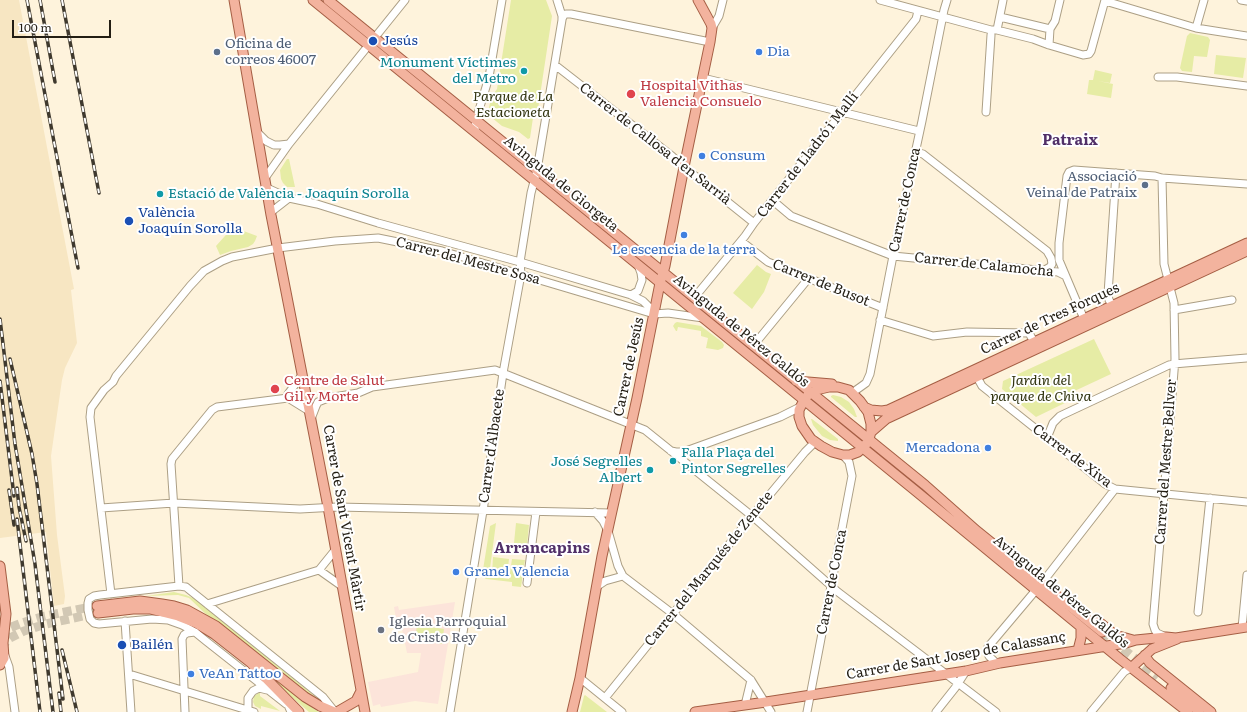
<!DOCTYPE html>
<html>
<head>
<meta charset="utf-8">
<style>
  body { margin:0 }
  #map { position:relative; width:1247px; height:712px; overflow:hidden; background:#fef3dc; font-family:Literata,serif }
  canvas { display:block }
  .scale { position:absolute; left:12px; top:20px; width:99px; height:18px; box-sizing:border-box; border:2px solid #231e14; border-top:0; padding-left:5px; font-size:12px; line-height:14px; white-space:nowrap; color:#231e14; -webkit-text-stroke:3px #fff; paint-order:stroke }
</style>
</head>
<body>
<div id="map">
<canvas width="1247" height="712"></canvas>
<div class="scale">100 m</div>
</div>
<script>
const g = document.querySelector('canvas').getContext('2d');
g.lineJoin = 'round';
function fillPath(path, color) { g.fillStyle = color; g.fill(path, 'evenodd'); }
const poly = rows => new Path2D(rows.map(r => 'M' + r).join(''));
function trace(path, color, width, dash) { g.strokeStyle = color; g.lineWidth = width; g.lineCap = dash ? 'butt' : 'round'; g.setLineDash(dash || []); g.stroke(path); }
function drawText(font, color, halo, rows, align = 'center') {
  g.font = font + ' Literata,serif'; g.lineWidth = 4; g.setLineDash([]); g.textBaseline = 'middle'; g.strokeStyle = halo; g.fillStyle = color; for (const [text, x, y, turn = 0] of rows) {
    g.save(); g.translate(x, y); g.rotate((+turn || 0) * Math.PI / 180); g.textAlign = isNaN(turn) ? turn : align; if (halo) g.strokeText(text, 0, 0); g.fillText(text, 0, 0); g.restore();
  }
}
fillPath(poly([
  [0,0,19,0,74,289,71,290,77,343,65,368,62,380,51,456,57,535,65,596,64,604,54,606,46,532,0,538]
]), '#f7e6c2');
fillPath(poly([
  [455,602,438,704,415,701,381,707,380,704,373,706,368,682,418,672,421,653,407,653,400,619,396,619,394,607,398,606,399,610]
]), '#fce4da');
fillPath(poly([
  [511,0,546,0,552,16,538,109,534,111,530,138,528,139,519,132,502,126,491,117,489,107,492,96,497,89],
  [1190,33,1208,37,1210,40,1207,57,1194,56,1192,72,1182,71,1180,68,1187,36],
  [1216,55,1246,58,1243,78,1214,74],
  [1095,70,1112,74,1110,83,1098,81,1113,84,1111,98,1087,94,1089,80,1093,80],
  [287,159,289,159,295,187,287,187,283,183,281,179,280,170],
  [233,227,257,236,255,241,253,244,248,247,231,251,220,255,216,246],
  [757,265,766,272,771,274,764,292,752,309,733,293],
  [677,288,787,378,786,380,676,291],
  [677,322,701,326,722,342,724,345,723,348,718,350,706,348,708,338,701,336,701,331,678,327,677,331,676,331,673,326,675,323],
  [1094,339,1111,374,1066,395,1069,401,1036,417,1002,389,1003,381],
  [833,395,841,397,849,402,854,409,857,417,855,417,831,397,831,396],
  [811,419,812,419,838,439,838,441,830,440,822,436,813,425],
  [496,523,489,576,509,579,512,559,525,560,521,587,512,586,512,582,486,579,482,576,490,526],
  [516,523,529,525,526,554,513,553],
  [493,557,509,559,507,576,492,574],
  [174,592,186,595,195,599,322,702,303,690,211,619,189,598,178,595,146,596],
  [417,625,444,629,442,644,415,639],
  [261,666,314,709,319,712,309,712,286,692],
  [260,692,260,696,280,711,261,706,261,709,255,706,253,702,254,696],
  [585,695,607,712,580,712,584,696]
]), '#e6eca5');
trace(poly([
  [1102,632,1158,677],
  [0,635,9,628,22,623,45,616,96,606],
  [0,648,10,638,24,631,46,624,97,613]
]), '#d2c8b4', 9, [9, 4.5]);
const minor = poly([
  [880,0,991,30,997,30,1033,39,1049,45,1083,55,1089,54,1091,51,1105,0],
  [1241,0,1247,1],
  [1105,1,1196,28,1247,36],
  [1000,17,1050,29],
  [562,19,564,15,566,14,571,14,710,42],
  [712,28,719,16,723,0],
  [1196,28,1204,0],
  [997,30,1003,0],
  [1049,45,1050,29,1055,21,1060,0],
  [555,65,672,156,684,167,754,223],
  [1158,77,1177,77,1247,86],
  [703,78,919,131],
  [986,112,991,35],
  [257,132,266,141,274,145,280,145,289,144],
  [477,133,475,129,476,120,489,77,502,0],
  [915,152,923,154,1047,251,1051,258,1052,264,1050,267,1043,271],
  [265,178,289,144,405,0],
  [1162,178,1164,264,1174,303,1175,359,1164,494,1153,624,1155,630,1157,633,1166,637],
  [267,188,289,198,317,204,378,223,520,262,631,295,643,301,649,307,654,314],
  [772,200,791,216,893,256,1058,272,1064,275],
  [271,212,289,198],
  [741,241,768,262,883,308],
  [631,295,638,291,642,280,641,273,638,265],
  [694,298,745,236,754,223,916,19,918,11],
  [1113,306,1109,300,1108,294,1116,173],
  [1174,310,1232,300],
  [1084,319,1059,260,1059,243,1067,176,1069,172,1074,170,1155,176,1162,178,1247,184],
  [880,320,933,336,967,332,1029,333,1034,342],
  [753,346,808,279],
  [978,373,977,377,982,386,1105,484,1115,489,1247,502],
  [852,393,866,383,870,374,893,256,922,121,944,10,947,0],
  [288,398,288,394,302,375],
  [311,419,316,406,318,402,328,398,358,393,372,387,495,370,645,430,752,516,838,592,996,712],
  [1047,438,1053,423,1060,416,1169,365,1174,364,1185,363,1247,358],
  [671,451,676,452,683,452,780,417,800,407],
  [101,508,174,503,300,509,337,507,611,513],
  [595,512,603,521,608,531,618,566,623,576],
  [319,570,343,587],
  [1045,579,1115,489],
  [527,583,536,512],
  [179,586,171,464,172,459,212,410,217,407,288,398,309,411],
  [596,587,605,581,623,576,673,614,751,680,771,712],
  [111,594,90,417,91,408,104,390,113,382,116,376,190,286,204,271,222,261,232,257,278,248,335,241,378,238,442,251,654,314,668,313,703,318],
  [207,604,319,570,336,549],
  [1198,612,1210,498],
  [125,621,131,712],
  [1242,628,1247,575],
  [4,653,9,667,15,712],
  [1000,663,995,662,989,656,987,652,988,647,1036,590],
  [129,674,254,712],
  [580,678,622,712],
  [605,698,752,516,805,452,815,442],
  [286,704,206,641,195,632,182,625,168,620,152,619,99,624,94,623,90,619,88,610,88,603,89,599,94,596,100,595,179,586,186,587,323,697,335,712],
  [288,705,291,712],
  [745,705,751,680],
  [185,712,182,639,184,635,187,633,195,632],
  [248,712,248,698,253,691,259,688,267,690],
  [450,712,483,511,503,373,521,274,520,262,531,193,537,170,562,20,562,16,557,0],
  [807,712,852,476,849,462,843,455],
  [936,712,955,688,966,671],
  [1091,712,1124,672,1132,667]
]);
const major = poly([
  [234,0,271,215,328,507,365,712],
  [313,0,917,492,1120,659,1188,712],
  [328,0,824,403,925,485,977,531,1102,632],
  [796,381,832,384],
  [829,387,838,387,849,390,860,401,868,412,871,424,871,432,868,442,858,452,850,455,843,455,832,452,821,446,811,439,802,426,799,417,799,410,804,400,808,395,816,390,829,387],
  [864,407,871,410,882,411,888,410,1247,243],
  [871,432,886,419,1247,251],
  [0,566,6,614,3,643,4,658,0,665],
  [97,606,140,601,162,604,174,606,187,610,216,626,305,697,320,706,334,712],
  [98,613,133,609,150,609,178,616,196,623,214,634,251,663,299,712],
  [1099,622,1115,635,1133,640],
  [1078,650,1081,638,1081,627],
  [1145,655,1147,659,1150,663,1211,712],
  [1132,667,1152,649,1177,639],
  [1171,688,1199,711],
  [337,712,356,701,361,691],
  [572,712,580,678,602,556,637,398,660,283,665,266,684,167,710,42,712,28,711,24,698,0],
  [695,712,766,702,966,671,1000,663,1126,643,1136,640,1166,637,1176,638,1247,627]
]);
trace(minor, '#ac9f85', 9);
trace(major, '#a55e44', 11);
trace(minor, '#fff', 7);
trace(major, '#f3b39e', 9);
const rail = poly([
  [27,0,78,268],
  [40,0,55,82],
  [62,0,99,193],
  [0,319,15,444,35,564,53,712],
  [10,359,32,454,37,484,63,699],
  [0,381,14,496],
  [17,488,19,507,26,541],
  [9,490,14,525],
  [17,519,40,712],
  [62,650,77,712],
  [59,693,61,712]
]);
trace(rail, '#3f392e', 3.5);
trace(rail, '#fff', 2, [6]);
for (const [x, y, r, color] of [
  [373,41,5,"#1a4fb4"],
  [217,52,4,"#5c6f8a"],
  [759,52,4,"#3f7fe0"],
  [524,71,4,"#0f9aa8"],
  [631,94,5,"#e0444e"],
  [702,156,4,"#3f7fe0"],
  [1145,185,4,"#5c6f8a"],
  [160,194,4,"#0f9aa8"],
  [129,221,5,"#1a4fb4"],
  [684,235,4,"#3f7fe0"],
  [275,389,5,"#e0444e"],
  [988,448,4,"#3f7fe0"],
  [673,461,4,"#0f9aa8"],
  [650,470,4,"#0f9aa8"],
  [456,572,4,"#3f7fe0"],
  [381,630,4,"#6b7280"],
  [122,645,5,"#1a4fb4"],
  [191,674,4,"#3f7fe0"]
]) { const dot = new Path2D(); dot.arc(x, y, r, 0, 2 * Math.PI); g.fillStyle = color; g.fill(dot); trace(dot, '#fff', 1.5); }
drawText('14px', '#164399', '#fff', [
  ["Jesús",382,41],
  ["València",138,213],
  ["Joaquín Sorolla",138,229],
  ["Bailén",131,645]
], 'left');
drawText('14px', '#4e5e75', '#fff', [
  ["Oficina de",225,44],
  ["correos 46007",225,60],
  ["Associació",1137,177,"right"],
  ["Veinal de Patraix",1137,193,"right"]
], 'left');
drawText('14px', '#366cbe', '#fff', [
  ["Dia",767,52],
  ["Consum",710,156],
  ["Le escencia de la terra",684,250,"center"],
  ["Mercadona",980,448,"right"],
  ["Granel Valencia",464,572],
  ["VeAn Tattoo",199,674]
], 'left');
drawText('14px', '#0d838f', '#fff', [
  ["Monument Víctimes",516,63],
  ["del Metro",516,79],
  ["Estació de València - Joaquín Sorolla",168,194,"left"],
  ["Falla Plaça del",681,453,"left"],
  ["Pintor Segrelles",681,469,"left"],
  ["José Segrelles",642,462],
  ["Albert",642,478]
], 'right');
drawText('14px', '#be3a42', '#fff', [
  ["Hospital Vithas",640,86],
  ["Valencia Consuelo",640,102],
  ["Centre de Salut",284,381],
  ["Gil y Morte",284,397]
], 'left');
drawText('italic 14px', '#30330f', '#fff', [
  ["Parque de La",513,97],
  ["Estacioneta",513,113],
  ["Jardín del",1041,381],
  ["parque de Chiva",1041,397]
]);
drawText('14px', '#231e14', '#fff', [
  ["Carrer de Callosa d'en Sarrià",655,144,38],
  ["Carrer de Lladró i Mallí",808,155,-52],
  ["Avinguda de Giorgeta",561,184,39],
  ["Carrer de Conca",905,200,-78],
  ["Carrer del Mestre Sosa",468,261,15],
  ["Carrer de Calamocha",984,265,6],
  ["Carrer de Busot",821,283,22],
  ["Carrer de Tres Forques",1050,319,-25],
  ["Avinguda de Pérez Galdós",741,331,39],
  ["Carrer de Jesús",629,367,-78],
  ["Carrer d'Albacete",492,446,-82],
  ["Carrer de Xiva",1072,456,37],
  ["Carrer del Mestre Bellver",1166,462,-86],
  ["Carrer de Sant Vicent Màrtir",344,518,80],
  ["Carrer del Marqués de Zenete",709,569,-51],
  ["Carrer de Conca",832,582,-79],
  ["Avinguda de Pérez Galdós",1061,592,39],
  ["Carrer de Sant Josep de Calassanç",956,656,-10]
]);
drawText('14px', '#5b616d', '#fff', [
  ["Iglesia Parroquial",389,622],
  ["de Cristo Rey",389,638]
], 'left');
drawText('bold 15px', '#513068', '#fff', [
  ["Patraix",1070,141],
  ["Arrancapins",542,549]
]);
</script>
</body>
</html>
